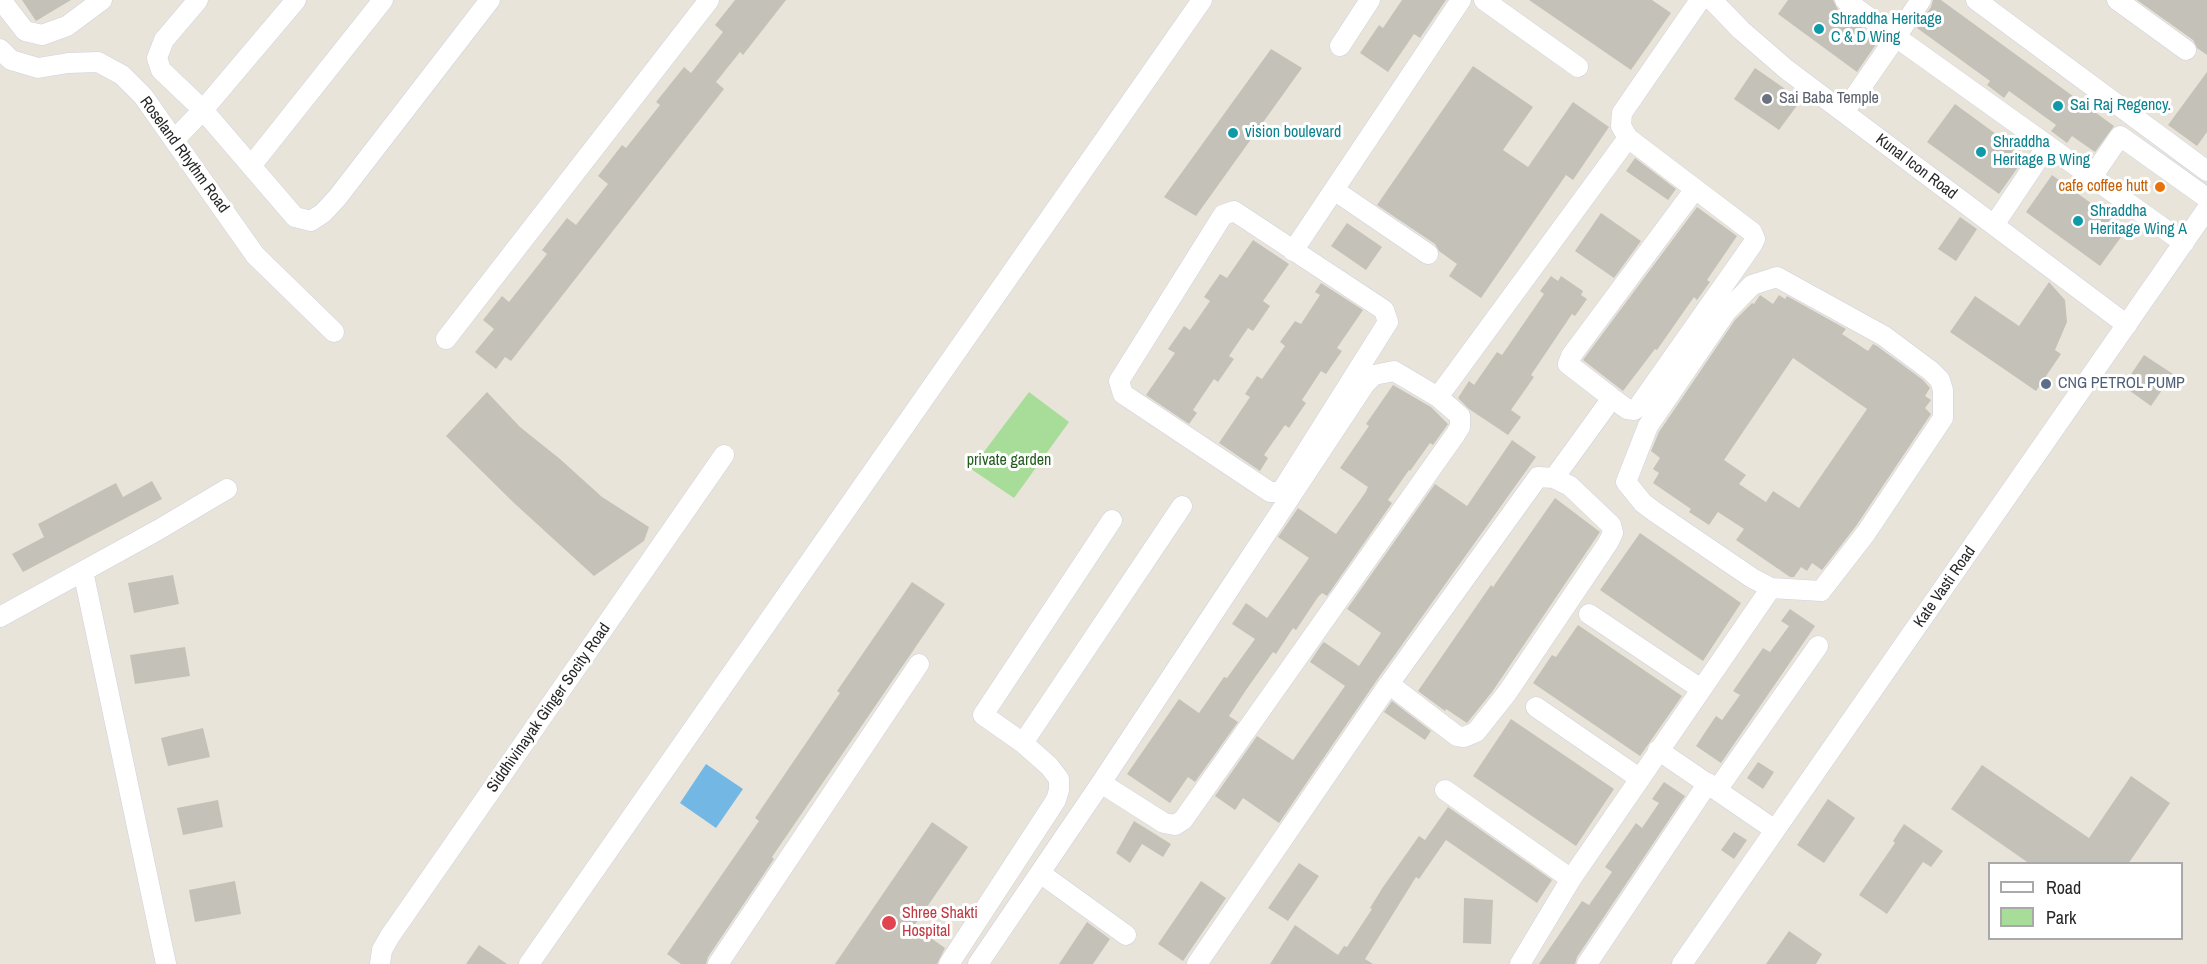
<!DOCTYPE html>
<html>
<head>
<meta charset="utf-8">
<style>
  body { margin:0 }
  #map { position:relative; width:2207px; height:964px; overflow:hidden; background:#e9e4d9; font-family:"Archivo Narrow",sans-serif }
  canvas { display:block }
  .legend { position:absolute; left:1988px; top:862px; width:195px; height:78px; box-sizing:border-box; background:#fff; border:2px solid #a9a9a9; margin:0; padding:8px 10px; list-style:none; font-size:18px; color:#272727 }
  .legend li { display:flex; align-items:center; gap:12px; height:30px }
  .legend b { width:30px; border:2px solid #a9a9a9 }
</style>
</head>
<body>
<div id="map">
<canvas width="2207" height="964"></canvas>
<ul class="legend">
<li><b style="height:8px;background:#fff"></b>Road</li>
<li><b style="height:16px;background:#a8dc99"></b>Park</li>
</ul>
</div>
<script>
const g = document.querySelector('canvas').getContext('2d');
g.lineJoin = 'round';
function fillPath(path, color) { g.fillStyle = color; g.fill(path, 'evenodd'); }
const poly = rows => new Path2D(rows.map(r => 'M' + r).join(''));
function trace(path, color, width, dash) { g.strokeStyle = color; g.lineWidth = width; g.lineCap = dash ? 'butt' : 'round'; g.setLineDash(dash || []); g.stroke(path); }
function drawText(font, color, halo, rows, align = 'center') {
  g.font = font + ' "Archivo Narrow",sans-serif'; g.lineWidth = 6; g.setLineDash([]); g.textBaseline = 'middle'; g.strokeStyle = halo; g.fillStyle = color; for (const [text, x, y, turn = 0] of rows) {
    g.save(); g.translate(x, y); g.rotate((+turn || 0) * Math.PI / 180); g.textAlign = isNaN(turn) ? turn : align; if (halo) g.strokeText(text, 0, 0); g.fillText(text, 0, 0); g.restore();
  }
}
fillPath(poly([
  [1029,392,1069,422,1014,498,971,469]
]), '#a8dc99');
fillPath(poly([
  [706,764,743,789,716,828,680,803]
]), '#73b8e5');
fillPath(poly([
  [22,0,71,0,36,21],
  [735,0,786,0,743,55,740,52,716,82,724,89,511,361,505,357,496,369,475,352,494,329,483,320,502,296,509,302,547,254,542,250,567,218,576,225,608,184,598,176,622,145,626,148,660,105,656,102,684,67,691,73,723,32,715,25],
  [1402,0,1446,0,1420,38,1414,34,1388,72,1360,53,1379,25,1383,28],
  [1529,0,1652,0,1671,13,1631,70],
  [1788,0,1833,0,1838,10,1879,40,1857,72,1778,14],
  [1933,0,1941,0,2114,126,2095,152,2072,136,2067,143,2051,131,2056,125,2009,91,2004,98,1987,85,1990,81,1917,28,1931,7],
  [2137,0,2207,0,2207,55,2197,48,2193,40],
  [1271,49,1302,68,1196,216,1164,197],
  [1473,66,1533,107,1503,150,1528,167,1573,102,1609,127,1573,180,1566,175,1481,298,1449,276,1457,264,1439,251,1435,244,1377,205],
  [1755,68,1801,100,1779,130,1734,99],
  [2207,72,2207,132,2197,146,2168,125],
  [1955,104,2026,156,1999,194,1927,142],
  [1635,158,1676,189,1668,200,1626,171],
  [2052,175,2127,229,2100,266,2026,212],
  [1697,207,1737,236,1707,280,1710,282,1697,300,1694,297,1657,350,1655,349,1623,391,1583,360],
  [1601,213,1641,241,1614,278,1575,251],
  [1960,217,1977,229,1956,261,1938,249],
  [1347,223,1382,247,1366,270,1331,246],
  [1253,240,1289,264,1263,301,1270,306,1253,331,1248,328,1229,356,1234,359,1218,382,1214,379,1193,410,1197,413,1189,424,1146,395,1175,353,1168,349,1184,326,1190,330,1210,301,1204,297,1220,274,1227,278],
  [1551,276,1558,281,1561,276,1583,291,1581,295,1587,299,1575,316,1572,314,1531,375,1534,377,1511,410,1521,417,1508,435,1469,409,1458,398,1469,381,1474,385,1497,352,1502,355,1544,294,1540,291],
  [2049,282,2065,300,2067,322,2055,350,2061,354,2036,391,1950,332,1975,296,2019,326],
  [1321,283,1363,310,1337,348,1342,351,1326,374,1321,371,1302,400,1306,403,1289,428,1285,425,1264,455,1268,458,1260,471,1219,443,1250,397,1245,394,1257,376,1262,379,1285,346,1280,342,1295,321,1301,324,1320,295,1315,292],
  [1760,295,1773,304,1779,295,1785,299,1787,296,1846,329,1842,334,1868,351,1873,344,1877,346,1923,380,1930,388,1925,396,1931,400,1925,408,1931,414,1856,526,1822,570,1812,563,1807,571,1801,567,1794,577,1790,577,1736,540,1744,529,1718,512,1709,525,1689,512,1691,509,1653,483,1659,473,1653,469,1660,458,1651,451,1659,432,1735,320,1752,303,1754,304],
  [1793,358,1867,409,1799,508,1773,491,1766,502,1739,484,1746,475,1724,460],
  [2144,355,2173,374,2151,406,2123,386],
  [1393,385,1431,407,1448,424,1433,445,1430,443,1410,471,1409,470,1388,500,1392,503,1327,596,1322,593,1318,597,1296,630,1293,628,1276,654,1273,652,1246,690,1229,716,1238,722,1195,782,1188,777,1170,803,1127,774,1179,699,1199,713,1224,677,1227,678,1255,639,1232,624,1246,603,1267,618,1309,558,1278,537,1298,508,1336,534,1365,493,1368,487,1340,468,1369,426,1366,424],
  [487,392,520,427,560,459,602,497,649,527,644,541,594,576,514,503,446,436],
  [1512,440,1536,457,1379,677,1279,823,1243,798,1235,810,1215,796,1257,736,1293,760,1345,686,1310,662,1322,644,1324,642,1359,666,1381,633,1347,609,1435,484,1467,506],
  [152,481,162,499,23,572,12,554,44,537,38,524,116,483,123,497],
  [1555,498,1600,532,1492,692,1467,723,1446,709,1445,711,1418,691,1491,585,1493,587],
  [1640,533,1741,603,1703,661,1600,590],
  [173,575,179,604,134,613,128,583],
  [912,582,945,604,772,857,774,859,708,957,706,964,681,964,667,954,759,821,755,818,840,693,837,691],
  [1790,609,1815,626,1721,763,1696,746,1716,716,1722,720,1740,695,1733,691,1763,648,1770,652,1789,626,1781,621],
  [1578,625,1682,696,1640,756,1533,683,1552,655,1556,657],
  [185,647,190,676,135,684,130,655],
  [1392,701,1431,731,1425,740,1384,712],
  [1511,719,1614,789,1576,846,1473,776],
  [203,728,210,757,168,766,161,738],
  [1758,762,1774,772,1763,789,1747,778],
  [1982,765,2089,838,2131,776,2170,803,2128,864,2030,864,1951,809],
  [1664,782,1685,796,1577,957,1575,964,1539,964,1582,901,1589,905,1612,872,1605,867,1636,823,1642,828,1659,803,1652,799],
  [1828,799,1855,818,1824,863,1797,845],
  [218,800,223,827,183,835,177,808],
  [1448,807,1552,880,1537,903,1446,840,1419,879,1416,877,1365,959,1373,964,1270,964,1295,925,1338,955,1344,946,1347,947,1372,909,1370,908,1383,887,1419,836,1425,840],
  [1134,821,1171,844,1163,857,1142,844,1130,863,1116,853],
  [932,822,968,847,914,926,945,948,937,964,835,964],
  [1904,824,1943,851,1931,867,1923,862,1887,914,1859,895,1895,843,1893,841],
  [1734,832,1747,840,1734,859,1721,850],
  [1299,863,1319,876,1288,921,1268,908],
  [235,881,241,914,195,922,189,890],
  [1201,881,1226,898,1183,961,1158,944],
  [1464,898,1493,900,1491,944,1463,943],
  [1087,922,1110,939,1093,964,1059,964],
  [1789,931,1822,954,1816,964,1766,964],
  [479,945,507,964,466,964]
]), '#c4c1b9');
const minor = poly([
  [1,0,25,31,42,35,67,26,102,0],
  [198,0,164,40,157,58,161,70,203,110,295,217,311,221,323,213,337,198,490,0],
  [1484,0,1578,67],
  [1712,0,1741,30,1786,69,2127,325],
  [1921,0,1896,37,2184,243],
  [1976,0,2207,171],
  [2117,0,2186,50],
  [1340,46,1370,0],
  [0,49,11,60,38,68,68,63,98,62,122,75,143,96,255,255,334,332],
  [1844,112,1896,37,1845,0],
  [174,140,203,110,296,0],
  [251,166,383,0],
  [2092,177,2120,136,2207,198],
  [1334,190,1428,254],
  [1234,211,1384,310,1388,322,1281,492,1270,492,1123,394,1119,381,1223,215,1234,211],
  [1994,225,2047,146],
  [1293,251,1461,0],
  [446,339,709,0],
  [1438,397,1628,138],
  [1612,398,1568,364,1571,356,1695,189],
  [1554,478,1612,398,1627,409,1634,410,1638,407,1752,245,1755,239,1752,232,1628,138,1621,126,1622,113,1700,0],
  [83,571,166,964],
  [1589,614,1701,689],
  [0,617,158,530,227,489],
  [1536,707,1639,778],
  [1023,743,983,715,1112,520],
  [1658,750,1775,830],
  [1445,790,1571,879],
  [1717,790,1818,646],
  [1040,873,1126,935],
  [380,964,382,950,390,936,724,455],
  [529,964,1202,0],
  [718,964,919,664],
  [949,964,1056,800,1059,790,1059,779,1049,766,1023,743,1182,506],
  [978,964,1101,783,1365,384,1374,375,1394,371,1438,397,1460,416,1460,427,1455,435,1183,820,1175,825,1164,823,1101,783],
  [1197,964,1389,684,1538,477,1554,478,1570,486,1611,525,1613,533,1608,543,1507,693,1476,732,1464,737,1457,736,1389,684],
  [1520,964,1571,879,1771,588,1821,591,1866,533,1943,418,1943,390,1940,380,1931,371,1884,336,1777,277,1752,285,1726,312,1648,426,1626,482,1643,503,1655,512,1752,578,1771,588],
  [1587,964,1708,783],
  [1682,964,2207,209]
]);
trace(minor, '#cfd0df', 21);
trace(minor, '#fff', 20);
for (const [x, y, r, color] of [
  [1819,29,6,"#0f9aa8"],
  [1767,99,6,"#6b7280"],
  [2058,106,6,"#0f9aa8"],
  [1233,133,6,"#0f9aa8"],
  [1981,152,6,"#0f9aa8"],
  [2160,187,6,"#e8710a"],
  [2078,221,6,"#0f9aa8"],
  [2046,384,6,"#5c6f8a"],
  [889,923,8,"#e0444e"]
]) { const dot = new Path2D(); dot.arc(x, y, r, 0, 2 * Math.PI); g.fillStyle = color; g.fill(dot); trace(dot, '#fff', 2); }
drawText('16px', '#0d838f', '#fff', [
  ["Shraddha Heritage",1831,20],
  ["C & D Wing",1831,38],
  ["Sai Raj Regency.",2070,106],
  ["vision boulevard",1245,133],
  ["Shraddha",1993,143],
  ["Heritage B Wing",1993,161],
  ["Shraddha",2090,212],
  ["Heritage Wing A",2090,230]
], 'left');
drawText('16px', '#5b616d', '#fff', [
  ["Sai Baba Temple",1779,99]
], 'left');
drawText('16px', '#272727', '#fff', [
  ["Roseland Rhythm Road",184,155,54],
  ["Kunal Icon Road",1916,167,37],
  ["Kate Vasti Road",1945,587,-55],
  ["Siddhivinayak Ginger Socity Road",549,708,-55]
]);
drawText('16px', '#c56008', '#fff', [
  ["cafe coffee hutt",2148,187]
], 'right');
drawText('16px', '#4e5e75', '#fff', [
  ["CNG PETROL PUMP",2058,384]
], 'left');
drawText('16px', '#235d1e', '#fff', [
  ["private garden",1009,461]
]);
drawText('16px', '#be3a42', '#fff', [
  ["Shree Shakti",902,914],
  ["Hospital",902,932]
], 'left');
</script>
</body>
</html>
